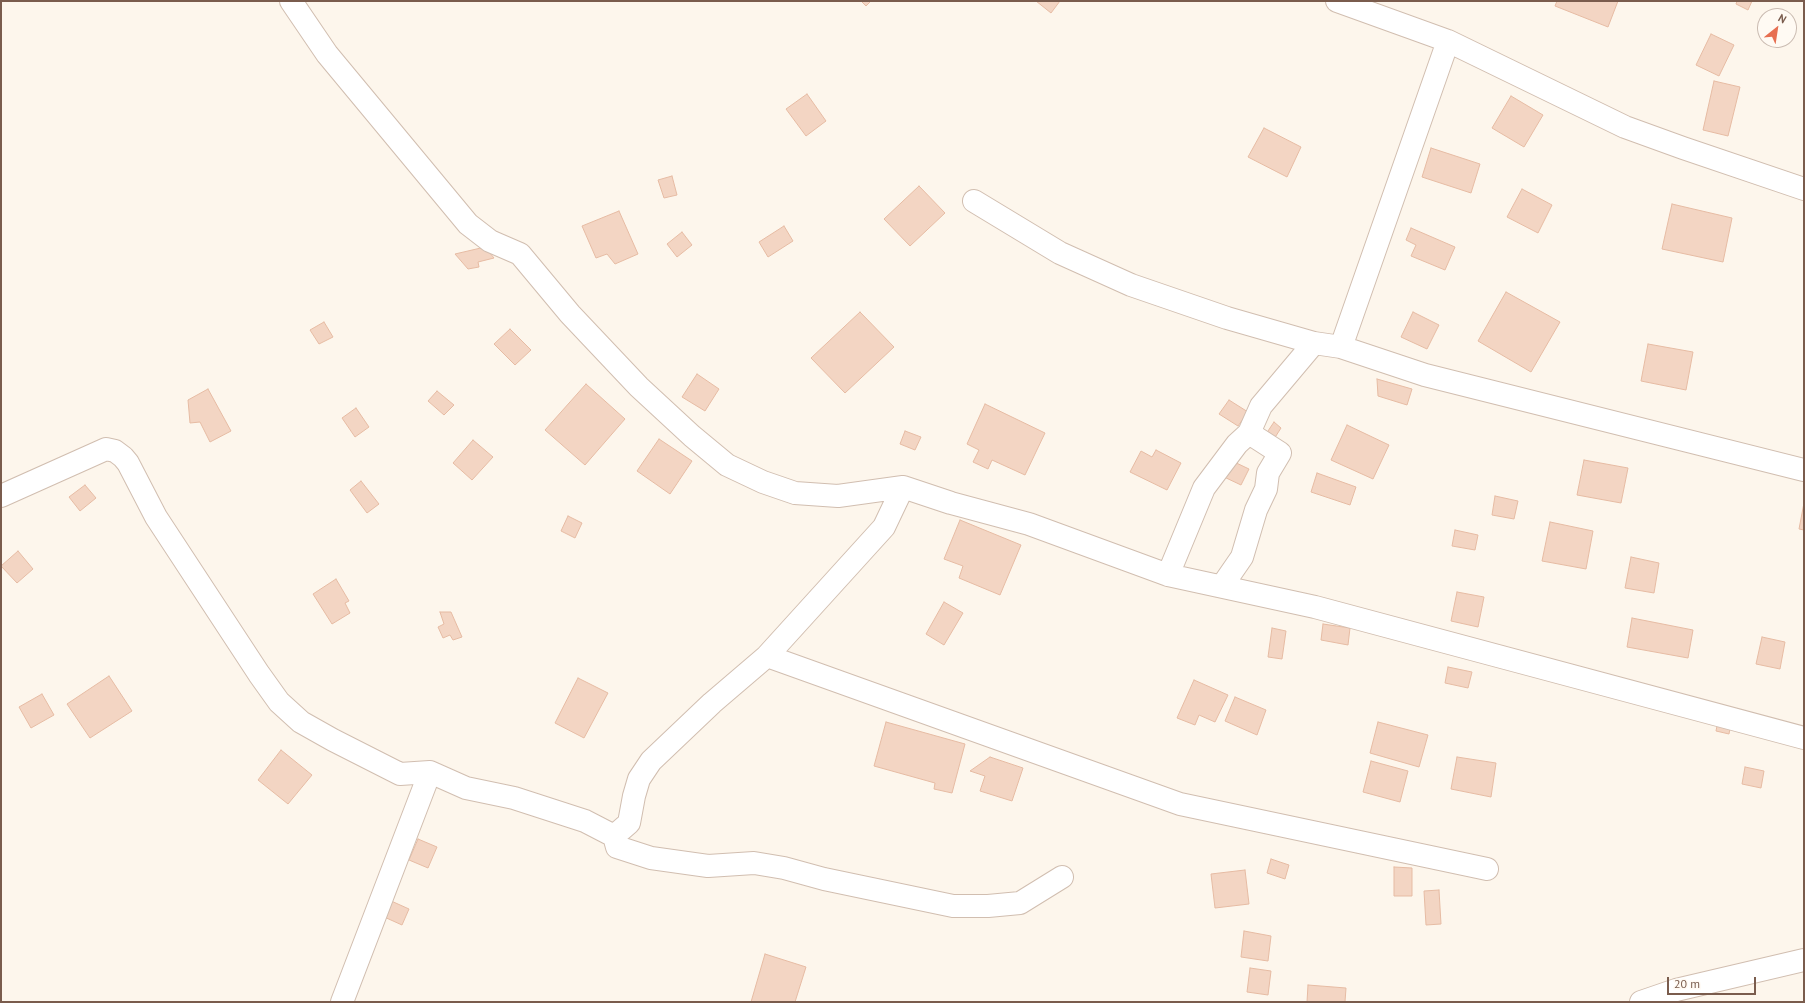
<!DOCTYPE html>
<html>
<head>
<meta charset="utf-8">
<style>
  body { margin:0 }
  #map { position:relative; width:1805px; height:1003px; overflow:hidden; background:#fdf6ec; font-family:"PT Sans",sans-serif }
  canvas { display:block }
  .frame { position:absolute; inset:0; border:2px solid #7a5c4d; pointer-events:none }
  .north { position:absolute; left:1757px; top:8px; width:40px; height:40px; box-sizing:border-box; background:#fffaf3; border:1px solid #cabbb1; border-radius:50%; rotate:30deg; font-size:11px; font-weight:700; line-height:16px; text-align:center; color:#7a5c4d }
  .north::after { content:''; display:block; margin:auto; width:14px; height:18px; background:#e76f51; clip-path:polygon(50% 0,100% 100%,50% 72%,0 100%) }
  .scale { position:absolute; left:1667px; top:977px; width:89px; height:18px; box-sizing:border-box; border:2px solid #7a5c4d; border-top:0; padding-left:5px; font-size:12px; line-height:14px; white-space:nowrap; color:#7a5c4d; -webkit-text-stroke:3px #fffaf3; paint-order:stroke }
</style>
</head>
<body>
<div id="map">
<canvas width="1805" height="1003"></canvas>
<div class="frame"></div>
<div class="north">N</div>
<div class="scale">20 m</div>
</div>
<script>
const g = document.querySelector('canvas').getContext('2d');
g.lineJoin = 'round';
function fillPath(path, color) { g.fillStyle = color; g.fill(path, 'evenodd'); }
const poly = rows => new Path2D(rows.map(r => 'M' + r).join(''));
function trace(path, color, width, dash) { g.strokeStyle = color; g.lineWidth = width; g.lineCap = dash ? 'butt' : 'round'; g.setLineDash(dash || []); g.stroke(path); }
const building = poly([
  [861,1,871,1,866,6,861,1],
  [1036,1,1060,1,1051,13,1036,1],
  [1557,1,1618,1,1608,27,1555,6,1557,1],
  [1737,1,1752,1,1748,10,1736,4,1737,1],
  [1711,34,1734,45,1719,76,1696,65,1711,34],
  [1714,81,1740,87,1728,136,1703,130,1714,81],
  [807,94,826,121,806,136,786,109,807,94],
  [1511,96,1543,115,1524,147,1492,128,1511,96],
  [1264,128,1301,147,1287,177,1248,157,1264,128],
  [1431,148,1480,164,1471,193,1422,177,1431,148],
  [672,176,677,195,664,198,658,180,672,176],
  [919,186,945,213,910,246,884,219,919,186],
  [1522,189,1552,205,1538,233,1507,217,1522,189],
  [1672,204,1732,218,1723,262,1662,249,1672,204],
  [619,211,638,254,615,264,607,254,596,258,582,226,619,211],
  [784,226,793,241,768,257,759,242,784,226],
  [1411,228,1455,247,1445,270,1411,256,1416,245,1406,240,1411,228],
  [682,232,692,245,677,257,667,244,682,232],
  [485,247,494,258,478,262,479,267,468,269,455,254,485,247],
  [1506,292,1560,322,1531,372,1478,341,1506,292],
  [860,312,894,347,845,393,811,358,860,312],
  [1413,312,1439,325,1427,349,1401,337,1413,312],
  [324,322,333,337,319,344,310,330,324,322],
  [510,329,531,350,515,365,494,344,510,329],
  [1648,344,1693,352,1686,390,1641,381,1648,344],
  [697,374,719,389,705,411,682,397,697,374],
  [1377,379,1412,389,1407,405,1378,396,1377,379],
  [586,384,625,419,585,465,545,430,586,384],
  [208,389,231,431,210,442,200,422,190,423,188,400,208,389],
  [437,391,454,405,444,415,428,401,437,391],
  [1229,400,1248,412,1238,426,1219,414,1229,400],
  [985,404,1045,433,1025,475,992,460,988,469,973,462,979,450,967,444,985,404],
  [356,408,369,427,355,437,342,418,356,408],
  [1274,422,1281,428,1274,439,1266,434,1274,422],
  [1347,425,1389,445,1373,479,1331,460,1347,425],
  [905,431,921,437,915,450,900,444,905,431],
  [659,439,692,461,670,494,637,471,659,439],
  [473,440,493,457,472,480,453,463,473,440],
  [1156,450,1181,463,1167,490,1130,472,1141,451,1152,457,1156,450],
  [1230,460,1249,469,1241,485,1222,476,1230,460],
  [1584,460,1628,468,1621,503,1577,495,1584,460],
  [1317,473,1356,487,1350,505,1311,492,1317,473],
  [361,481,379,504,367,513,350,490,361,481],
  [85,485,96,498,80,511,69,497,85,485],
  [1495,496,1518,501,1514,519,1492,515,1495,496],
  [1804,503,1804,530,1799,529,1804,503],
  [568,516,582,523,575,538,561,531,568,516],
  [960,520,1021,545,1000,595,959,578,963,566,944,559,960,520],
  [1550,522,1593,531,1586,569,1542,561,1550,522],
  [1455,530,1478,535,1475,550,1452,546,1455,530],
  [18,551,33,569,17,583,1,566,18,551],
  [1631,557,1659,563,1654,593,1625,588,1631,557],
  [336,579,349,601,345,603,350,613,332,624,313,594,336,579],
  [1457,592,1484,597,1478,627,1451,621,1457,592],
  [944,602,963,613,944,645,926,634,944,602],
  [440,612,451,612,462,637,453,640,450,635,443,638,438,627,444,624,440,612],
  [1632,618,1693,630,1688,658,1627,647,1632,618],
  [1323,624,1350,628,1348,645,1321,640,1323,624],
  [1272,628,1286,631,1282,659,1268,657,1272,628],
  [1762,637,1785,642,1780,669,1756,664,1762,637],
  [1448,667,1472,672,1468,688,1445,683,1448,667],
  [109,676,132,711,90,738,67,704,109,676],
  [578,678,608,693,584,738,555,723,578,678],
  [1194,680,1228,695,1215,722,1199,715,1195,725,1177,718,1194,680],
  [42,694,54,715,31,728,19,707,42,694],
  [1235,697,1266,710,1257,735,1225,721,1235,697],
  [1718,721,1731,723,1729,734,1716,731,1718,721],
  [886,722,965,744,952,793,934,789,935,783,874,766,886,722],
  [1378,722,1428,735,1419,767,1370,753,1378,722],
  [281,750,312,775,288,804,258,780,281,750],
  [990,757,1023,768,1012,801,980,791,985,776,970,771,990,757],
  [1457,757,1496,763,1491,797,1451,789,1457,757],
  [1371,761,1408,771,1400,802,1363,792,1371,761],
  [1745,767,1764,771,1761,788,1742,784,1745,767],
  [418,839,437,847,428,868,409,860,418,839],
  [1271,859,1289,865,1285,879,1267,873,1271,859],
  [1394,867,1412,868,1412,896,1394,896,1394,867],
  [1245,870,1249,904,1215,908,1211,874,1245,870],
  [1439,890,1441,924,1426,925,1424,891,1439,890],
  [389,900,409,909,402,925,382,916,389,900],
  [1244,931,1271,936,1268,961,1241,957,1244,931],
  [765,954,806,967,795,1002,751,1002,765,954],
  [1250,968,1271,971,1268,995,1247,992,1250,968],
  [1308,985,1346,988,1345,1002,1307,1002,1308,985]
]);
fillPath(building, '#f3d5c3');
trace(building, '#e6bba3', 1);
const street = poly([
  [291,1,327,54,468,224,490,241,520,254,570,314,639,387,692,436,727,465,763,482,795,493,838,496,903,487,951,503,1029,524,1168,575,1315,607,1804,738],
  [1337,1,1448,41,1625,127,1683,148,1804,189],
  [974,201,1060,253,1131,285,1227,318,1314,343,1341,347,1425,375,1804,470],
  [1341,347,1448,41],
  [1,496,106,449,115,451,123,457,128,463,156,517,259,674,279,702,301,722,333,740,400,774,430,772,466,788,514,798,585,821,614,836],
  [1168,575,1204,488,1237,444,1249,433,1261,406,1314,343],
  [1222,586,1242,557,1256,510,1266,489,1268,473,1280,453,1249,433],
  [767,656,1180,804,1487,869],
  [614,836,617,847,651,858,708,866,754,863,784,868,824,879,953,906,988,906,1020,903,1062,877],
  [614,836,629,823,634,796,639,779,651,761,712,703,767,656,884,527,903,487],
  [342,1002,430,772],
  [1641,1002,1676,990,1804,960]
]);
trace(street, '#d1beb0', 24);
trace(street, '#fff', 22);
</script>
</body>
</html>
